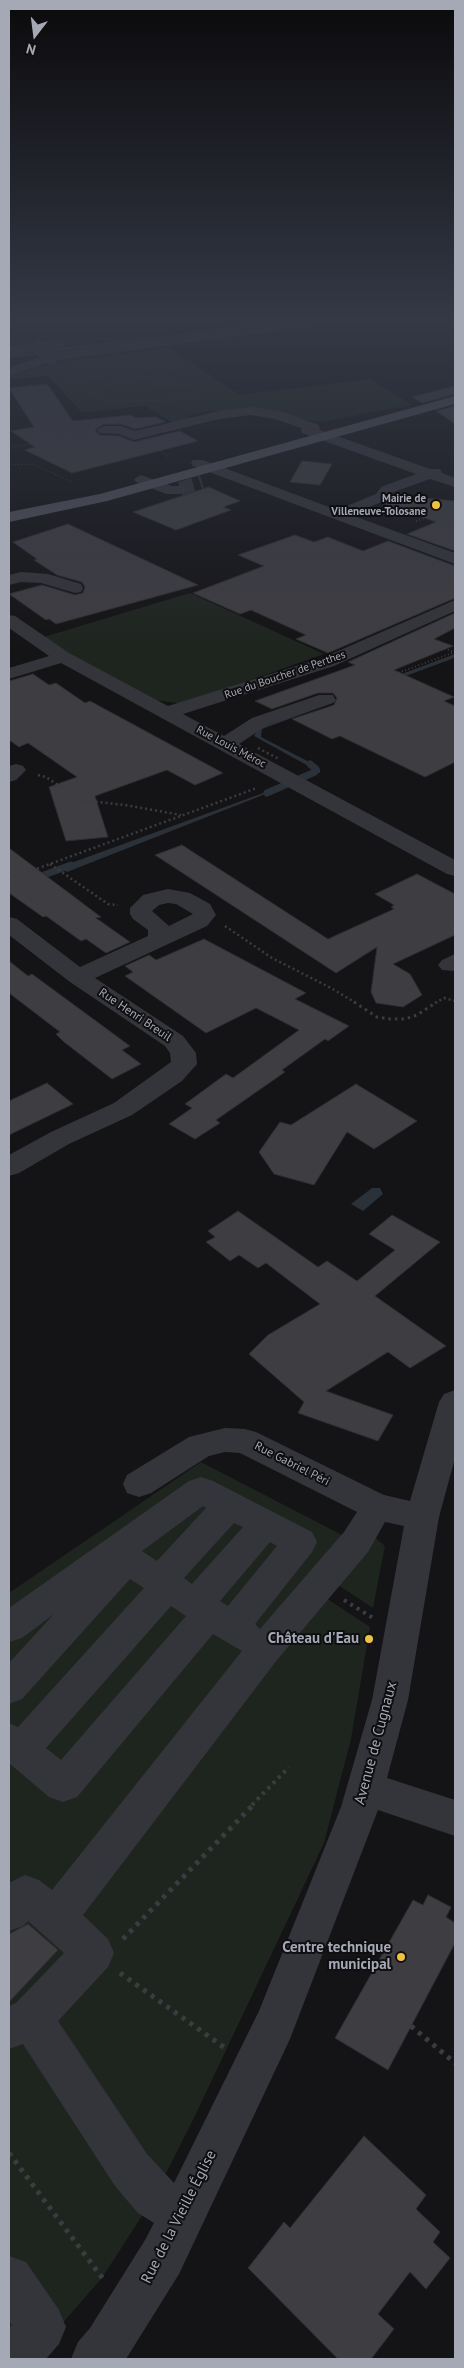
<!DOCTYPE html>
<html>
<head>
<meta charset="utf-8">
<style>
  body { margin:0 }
  #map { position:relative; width:464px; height:2368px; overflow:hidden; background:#141315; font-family:"PT Sans",sans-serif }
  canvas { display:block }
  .frame { position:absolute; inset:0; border:10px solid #a5a8b5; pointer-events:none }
  .north { position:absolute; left:10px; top:10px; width:50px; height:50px; -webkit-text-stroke:4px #0f0e10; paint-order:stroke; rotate:195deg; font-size:14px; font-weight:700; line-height:20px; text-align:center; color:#a5a8b5 }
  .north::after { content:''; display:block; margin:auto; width:18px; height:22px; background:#a5a8b5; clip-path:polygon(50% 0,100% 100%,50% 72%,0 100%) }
</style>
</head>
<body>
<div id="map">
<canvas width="464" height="2368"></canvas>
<div class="frame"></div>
<div class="north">N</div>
</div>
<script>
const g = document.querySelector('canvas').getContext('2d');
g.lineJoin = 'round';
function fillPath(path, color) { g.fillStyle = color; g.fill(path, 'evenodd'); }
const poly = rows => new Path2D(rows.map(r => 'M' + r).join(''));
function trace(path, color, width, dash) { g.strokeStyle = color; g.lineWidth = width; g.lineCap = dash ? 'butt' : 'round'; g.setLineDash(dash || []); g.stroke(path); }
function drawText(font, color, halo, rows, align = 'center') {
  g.font = font + ' "PT Sans",sans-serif'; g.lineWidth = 4; g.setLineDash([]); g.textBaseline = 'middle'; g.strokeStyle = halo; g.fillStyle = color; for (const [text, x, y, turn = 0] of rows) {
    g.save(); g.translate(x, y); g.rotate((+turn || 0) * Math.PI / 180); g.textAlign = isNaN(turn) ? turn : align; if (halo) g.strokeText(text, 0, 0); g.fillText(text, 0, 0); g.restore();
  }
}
fillPath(poly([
  [168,347,240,395,371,379,412,405,320,422,300,419,283,413,218,412,212,410,187,416,192,419,174,423,144,406,82,413,48,376,9,379,9,376,52,363],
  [190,593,324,654,183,704,155,700,71,655,44,637],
  [201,1462,342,1535,314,1590,370,1627,351,1739,324,1843,194,2118,154,2197,102,2278,31,2359,9,2359,9,1593],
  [376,1538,385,1546,373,1608,338,1585]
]), '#1e251f');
fillPath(poly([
  [261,322,286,322,9,358,9,354,27,351,30,353,39,352,38,350,172,335],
  [455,654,455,657,449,660,262,729,261,737,317,766,320,769,320,773,311,771,312,768,254,736,258,728],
  [274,787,281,791,268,793,67,872,60,867,266,792],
  [372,1188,380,1188,383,1194,363,1211,351,1204]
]), '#2a3139');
trace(poly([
  [267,793,315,772,316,769,310,764],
  [44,875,71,865]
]), '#2a3139', 7);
const building = poly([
  [47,384,73,421,131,415,136,418,156,417,165,422,135,429,121,424,104,424,95,430,99,435,119,436,134,442,180,431,198,441,72,473,25,450,35,447,11,431,34,427,9,388,47,384],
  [455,386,455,394,422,403,412,397,455,386],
  [455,406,455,424,436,411,455,406],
  [302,461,332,464,320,485,290,482,302,461],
  [209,487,240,501,223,507,231,510,176,530,133,512,209,487],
  [392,495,455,501,455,551,407,534,436,522,383,503,392,495],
  [68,524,198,585,56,624,49,619,46,620,9,594,42,585,75,595,83,593,85,587,82,582,57,575,34,560,37,559,13,542,68,524],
  [295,535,314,542,328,537,363,551,388,541,455,566,455,598,328,653,296,639,306,635,251,610,240,614,193,593,264,566,238,555,295,535],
  [455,613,455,628,434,639,453,646,394,670,454,697,444,701,455,706,455,762,425,777,340,736,332,739,292,719,334,705,337,698,333,693,318,693,272,709,255,701,355,665,348,662,455,613],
  [33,674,49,685,56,683,85,703,90,701,223,773,195,785,167,770,95,796,108,837,66,841,49,787,77,777,28,743,19,747,9,740,9,681,33,674],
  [182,845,328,939,394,909,391,907,394,905,375,894,417,874,455,894,455,935,393,964,410,974,422,995,403,1007,376,1003,371,992,377,947,336,973,155,855,182,845],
  [9,848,101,917,96,918,130,942,106,953,86,939,81,941,46,916,43,917,9,893,9,848],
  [204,939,306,993,295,999,349,1026,328,1041,325,1039,282,1070,285,1072,216,1120,220,1123,195,1139,169,1124,192,1108,185,1104,226,1074,233,1078,299,1030,256,1008,206,1033,125,976,133,972,125,966,149,955,156,960,204,939],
  [9,961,28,976,32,974,130,1046,122,1050,141,1064,112,1079,64,1042,56,1034,60,1032,9,993,9,961],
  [47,1083,73,1104,9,1135,9,1101,47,1083],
  [356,1084,417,1121,374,1149,347,1132,314,1185,274,1174,259,1152,280,1122,291,1125,356,1084],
  [238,1211,318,1267,327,1261,357,1281,395,1250,369,1234,392,1215,440,1242,375,1296,446,1346,410,1368,388,1352,326,1391,393,1415,378,1441,298,1413,304,1402,249,1354,268,1335,320,1304,266,1263,258,1268,239,1255,230,1261,206,1242,215,1237,208,1231,238,1211],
  [428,1895,451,1907,446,1917,455,1923,455,1943,388,2070,335,2038,413,1900,423,1905,428,1895],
  [28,1924,58,1950,9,2002,9,1934,28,1924],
  [364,2136,426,2195,416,2209,440,2232,433,2242,450,2258,426,2289,410,2272,378,2314,394,2329,371,2359,338,2359,248,2268,284,2222,290,2228,364,2136]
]);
fillPath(building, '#3e3d42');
trace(building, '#2e2d31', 1);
trace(poly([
  [180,489,202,482]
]), '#313135', 14, [14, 7]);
trace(poly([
  [177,359,179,366,173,369,147,378,104,386,91,393,96,398,111,402,196,399],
  [106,371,167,370],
  [63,375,68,380,108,376,137,376,175,385],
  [92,393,116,396,128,389,175,385,195,387,199,392,172,399],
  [9,448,84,434],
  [157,450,168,455,165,460],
  [9,464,35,465,74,483]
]), '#3a3c41', 1, [1, 2]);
trace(poly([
  [416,521,430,516,450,516,455,519],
  [425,641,454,652],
  [346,692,455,652]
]), '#3a3c41', 2, [1, 2.5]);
trace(poly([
  [38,775,46,777,80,800,125,805,181,815],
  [50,864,108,904,118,905],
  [9,879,257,788],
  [225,926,272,958,331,988,356,1003],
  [435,1003,444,998,455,1001]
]), '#3a3c41', 2.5, [2, 3]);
trace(poly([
  [354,1002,377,1017,390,1019,405,1019,417,1015,437,1002]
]), '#3a3c41', 3, [2.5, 4]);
trace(poly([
  [344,1600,373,1618],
  [252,1805,289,1767]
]), '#3a3c41', 4, [3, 4.5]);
trace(poly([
  [123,1939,254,1804],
  [120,1973,225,2048],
  [411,2026,455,2063],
  [9,2153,103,2279]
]), '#3a3c41', 5, [4, 5.5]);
fillPath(poly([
  [287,322,321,322,315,326,53,361,9,376,9,368,51,353,287,322],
  [59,340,65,344,63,347,9,354,9,346,59,340],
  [251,407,283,412,319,425,320,430,430,469,440,469,442,473,455,478,455,487,430,479,391,493,386,500,351,515,455,553,455,564,193,466,191,463,193,460,203,460,337,510,376,494,381,487,416,474,302,433,301,428,275,419,251,415,219,419,134,440,119,434,99,433,97,430,104,426,121,426,135,431,219,411,251,407],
  [141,475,172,486,185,486,188,489,180,494,166,494,136,482,134,479,141,475],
  [21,572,48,574,81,584,83,588,81,592,75,593,41,583,21,582,9,585,9,575,21,572],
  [455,600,455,611,334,666,183,714,224,736,252,718,319,695,333,695,335,699,333,703,266,726,239,744,455,860,455,876,447,874,61,663,9,679,9,668,49,656,9,628,9,615,15,616,69,653,168,706,322,658,455,600],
  [16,764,23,766,26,770,16,780,9,782,9,766,16,764],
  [168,889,190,893,210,904,216,915,207,926,95,978,183,1036,196,1053,197,1064,182,1081,132,1115,69,1144,19,1173,9,1176,9,1155,51,1132,114,1103,171,1062,170,1053,165,1046,70,982,9,935,9,917,17,919,80,967,148,936,148,930,133,919,130,914,130,908,143,895,168,889],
  [168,903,176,904,193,914,169,926,152,911,159,905,168,903],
  [455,954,455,971,442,970,438,965,442,960,455,954],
  [455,1390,455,1458,439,1517,408,1700,387,1778,455,1800,455,1836,378,1810,290,2039,179,2274,126,2359,71,2359,78,2342,90,2328,145,2240,154,2223,138,2213,115,2186,23,2044,9,2049,9,2006,16,2003,64,1953,28,1921,23,1926,9,1931,9,1883,25,1875,39,1880,52,1890,242,1651,213,1634,77,1797,63,1802,49,1797,9,1763,9,1723,18,1727,144,1588,130,1579,22,1699,9,1704,9,1663,54,1614,22,1638,9,1642,9,1608,189,1481,201,1477,213,1481,312,1532,317,1542,312,1552,255,1624,260,1629,344,1532,357,1512,240,1453,225,1452,209,1456,151,1493,139,1497,127,1493,123,1484,127,1475,189,1437,225,1428,245,1429,256,1432,384,1495,410,1501,439,1402,444,1394,455,1390],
  [203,1506,206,1508,157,1561,142,1551,203,1506],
  [385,1522,404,1526,372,1700,341,1807,259,2011,174,2183,147,2154,58,2021,108,1967,114,1953,108,1939,83,1915,277,1660,368,1552,385,1522],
  [234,1523,243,1527,192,1584,184,1578,234,1523],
  [270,1542,277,1546,228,1606,220,1601,270,1542],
  [171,1606,186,1616,61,1760,46,1748,171,1606],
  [9,2256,26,2262,59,2310,66,2327,59,2344,46,2359,9,2359,9,2328,12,2325,9,2320,9,2256]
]), '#34353a');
fillPath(poly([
  [455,396,455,404,107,501,9,522,9,512,100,494,455,396]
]), '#505159');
trace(poly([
  [258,748,279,759]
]), '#3a3c41', 2.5, [2, 3]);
trace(poly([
  [38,347,51,357]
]), '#34353a', 14);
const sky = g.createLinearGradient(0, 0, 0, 654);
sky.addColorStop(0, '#0b0a0c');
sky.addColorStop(0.49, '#343946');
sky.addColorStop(1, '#34394600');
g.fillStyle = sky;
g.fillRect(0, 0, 464, 654);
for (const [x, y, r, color] of [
  [436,505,5,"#f0c330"],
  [369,1639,5,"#f0c330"],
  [401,1957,5,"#f0c330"]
]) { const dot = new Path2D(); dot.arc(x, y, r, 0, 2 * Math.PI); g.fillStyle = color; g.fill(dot); trace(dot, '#0f0e10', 2); }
drawText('bold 11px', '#a5a8b5', '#0f0e10', [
  ["Mairie de",426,499],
  ["Villeneuve-Tolosane",426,512]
], 'right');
drawText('11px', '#a5a8b5', '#0f0e10', [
  ["Rue du Boucher de Perthes",285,675,-19],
  ["Rue Louis Méroc",231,747,28]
]);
drawText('12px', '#a5a8b5', '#0f0e10', [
  ["Rue Henri Breuil",135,1015,34],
  ["Rue Gabriel Péri",292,1464,27]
]);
drawText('bold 15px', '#a5a8b5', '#0f0e10', [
  ["Château d'Eau",359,1639],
  ["Centre technique",391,1948],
  ["municipal",391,1965]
], 'right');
drawText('15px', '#a5a8b5', '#0f0e10', [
  ["Avenue de Cugnaux",376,1743,-75],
  ["Rue de la Vieille Église",179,2217,-63]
]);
</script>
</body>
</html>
